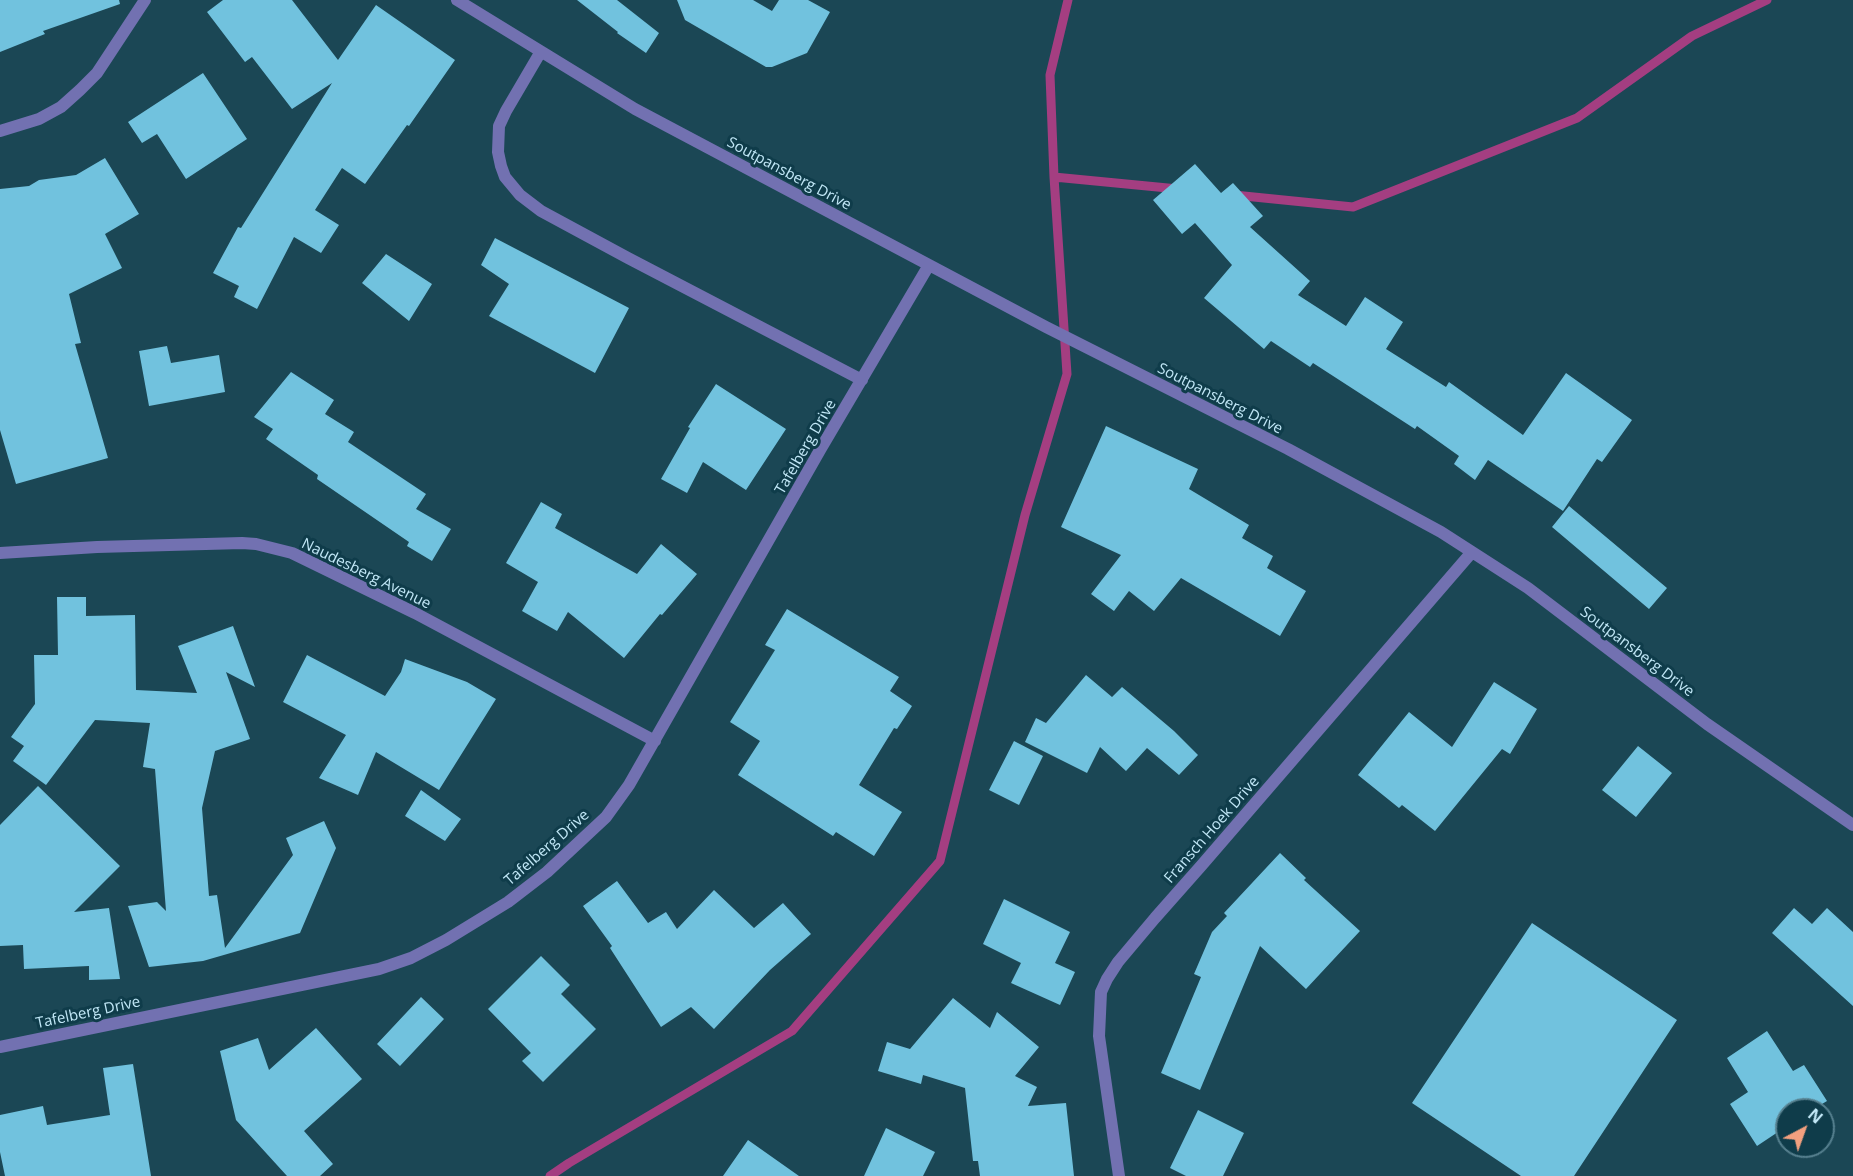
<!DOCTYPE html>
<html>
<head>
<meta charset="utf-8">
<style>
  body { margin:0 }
  #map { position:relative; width:1853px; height:1176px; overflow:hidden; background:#1b4755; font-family:"Open Sans",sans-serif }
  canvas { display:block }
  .north { position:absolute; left:1775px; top:1098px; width:60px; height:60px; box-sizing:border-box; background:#0f3c4a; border:2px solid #56808f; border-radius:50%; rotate:41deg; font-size:16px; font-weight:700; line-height:24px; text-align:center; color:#c1e7f6 }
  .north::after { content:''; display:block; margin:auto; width:21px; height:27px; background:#f2a07f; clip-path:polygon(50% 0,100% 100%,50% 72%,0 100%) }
</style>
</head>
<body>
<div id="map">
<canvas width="1853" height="1176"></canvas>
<div class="north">N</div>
</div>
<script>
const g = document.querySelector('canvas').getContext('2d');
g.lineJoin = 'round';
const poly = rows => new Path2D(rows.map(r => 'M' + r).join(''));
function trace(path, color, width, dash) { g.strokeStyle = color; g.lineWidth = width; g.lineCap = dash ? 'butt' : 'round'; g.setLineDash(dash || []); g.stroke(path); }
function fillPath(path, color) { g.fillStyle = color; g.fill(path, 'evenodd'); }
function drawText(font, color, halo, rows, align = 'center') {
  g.font = font + ' "Open Sans",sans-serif'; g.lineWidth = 6; g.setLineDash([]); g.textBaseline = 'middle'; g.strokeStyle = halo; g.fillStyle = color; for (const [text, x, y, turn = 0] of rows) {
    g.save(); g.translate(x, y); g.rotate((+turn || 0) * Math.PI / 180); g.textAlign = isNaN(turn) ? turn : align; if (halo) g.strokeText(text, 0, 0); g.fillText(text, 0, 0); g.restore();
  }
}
trace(poly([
  [1054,177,1178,189],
  [1234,195,1353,207,1577,118,1692,36,1767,0],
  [550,1176,569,1163,792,1031,940,861,1025,515,1067,374,1054,177,1050,75,1068,0]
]), '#a43e81', 9);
fillPath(poly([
  [0,0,119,0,120,4,43,31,45,34,0,52],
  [223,0,292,0,338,60,376,5,455,60,409,126,407,125,365,184,342,168,315,210,339,225,321,253,294,237,257,309,234,297,239,286,213,273,238,227,241,228,332,83,292,109,252,57,245,62,207,12],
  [577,0,617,0,659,33,646,53,617,33,618,32],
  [677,0,753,0,772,11,779,0,808,0,830,12,807,53,772,67,766,67,685,20],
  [203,73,247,139,186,179,157,134,142,143,128,122],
  [105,158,139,214,105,234,122,268,69,294,81,343,75,344,108,458,16,484,0,430,0,189,29,186,39,180,76,175],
  [1195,164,1221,193,1233,183,1263,216,1250,227,1310,281,1298,295,1346,326,1365,297,1403,322,1386,349,1446,387,1449,382,1523,435,1566,373,1632,420,1602,462,1597,459,1563,511,1488,460,1475,480,1454,464,1459,456,1417,426,1415,429,1313,363,1310,367,1271,341,1264,349,1204,298,1232,265,1195,223,1182,234,1153,200],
  [495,238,629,308,595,373,489,316,509,284,481,265],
  [386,254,432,284,409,321,362,283],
  [167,346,171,363,219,355,225,392,149,406,139,351],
  [291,372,334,400,325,414,354,432,348,442,426,494,416,509,451,529,432,561,407,546,409,542,317,479,318,475,266,439,273,429,254,417],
  [716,384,786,429,746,490,703,462,687,493,661,479,690,428,688,427],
  [1106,426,1198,469,1189,489,1249,525,1242,538,1273,556,1267,568,1306,591,1280,636,1181,578,1154,611,1129,591,1114,611,1091,594,1121,555,1061,527],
  [541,502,562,514,555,528,637,574,661,544,697,574,662,615,660,614,624,658,568,612,557,631,522,611,538,582,506,563],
  [1569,506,1667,588,1649,609,1552,527],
  [57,597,86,597,86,616,135,615,136,690,197,693,178,646,233,626,255,687,226,672,250,739,215,751,202,808,209,896,217,895,225,948,293,855,286,838,324,821,336,848,300,933,203,961,149,967,128,906,157,902,166,911,155,769,143,767,150,723,95,720,46,785,13,761,24,746,11,737,35,704,34,655,58,655],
  [787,609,899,677,890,691,912,706,897,729,894,728,859,785,902,812,874,856,836,832,833,836,738,775,760,741,730,722,775,650,765,645],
  [307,655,385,696,401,672,405,659,467,682,496,699,439,790,376,752,358,795,319,778,346,735,283,702],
  [1086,675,1112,697,1122,687,1174,731,1198,755,1179,775,1147,748,1126,771,1100,747,1087,773,1025,742,1036,718,1046,723],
  [1494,682,1537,709,1510,754,1502,749,1435,831,1402,805,1399,808,1358,775,1409,712,1452,747],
  [1014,741,1043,756,1019,805,989,790],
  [1638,746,1672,773,1636,817,1602,790],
  [38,786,120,866,74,912,109,908,120,979,89,980,89,966,24,969,23,945,0,946,0,825],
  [421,790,461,819,445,841,405,816],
  [1280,853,1306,878,1304,880,1360,931,1306,989,1260,946,1200,1090,1161,1073,1201,977,1194,974,1212,932,1227,916,1224,913],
  [617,881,648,923,666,912,677,929,714,890,754,928,783,903,811,934,770,970,714,1029,691,1007,661,1027,610,948,612,946,583,906],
  [1004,899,1070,932,1055,963,1075,972,1060,1005,1011,983,1021,963,983,944],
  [1794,908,1812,924,1827,908,1853,932,1853,1006,1772,933],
  [1532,923,1677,1020,1574,1176,1521,1176,1412,1103],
  [541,956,570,985,561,994,596,1029,543,1082,522,1061,531,1053,488,1009],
  [421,997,444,1019,400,1066,377,1044],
  [953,998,990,1028,997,1012,1039,1047,1015,1076,1037,1087,1028,1106,1066,1103,1074,1176,980,1176,978,1161,973,1161,965,1088,923,1075,921,1084,878,1071,887,1042,910,1049],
  [316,1028,362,1079,304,1131,333,1164,320,1176,287,1176,236,1120,220,1051,258,1038,269,1070],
  [1767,1031,1793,1071,1804,1065,1827,1101,1812,1110,1787,1110,1787,1126,1757,1146,1730,1104,1748,1092,1727,1058],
  [133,1064,151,1176,5,1176,0,1152,0,1115,43,1106,47,1125,110,1115,103,1068],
  [1198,1110,1244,1133,1223,1176,1186,1176,1170,1168],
  [886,1128,935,1152,923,1176,864,1176],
  [748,1140,799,1176,723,1176]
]), '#71c2de');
trace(poly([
  [457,0,635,109,1046,327,1288,449,1441,532,1528,588,1707,724,1853,825],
  [540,53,506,111,499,126,498,152,501,166,505,177,520,195,541,211,628,258,862,380],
  [0,131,39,119,61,107,80,90,97,73,145,0],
  [0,553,97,547,242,543,256,544,292,553,415,613,655,741],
  [0,1047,379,969,411,958,446,940,508,902,547,872,606,817,629,785,820,450,929,265],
  [1119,1176,1099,1036,1101,992,1107,979,1118,962,1155,918,1201,866,1472,552]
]), '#7271b1', 12);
drawText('15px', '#c1e7f6', '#0f3c4a', [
  ["Soutpansberg Drive",789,174,28],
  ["Soutpansberg Drive",1220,399,27],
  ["Tafelberg Drive",806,447,-60],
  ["Naudesberg Avenue",366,574,26],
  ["Soutpansberg Drive",1637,652,37],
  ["Fransch Hoek Drive",1212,830,-49],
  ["Tafelberg Drive",547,848,-41],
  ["Tafelberg Drive",88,1013,-12]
]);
</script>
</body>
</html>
